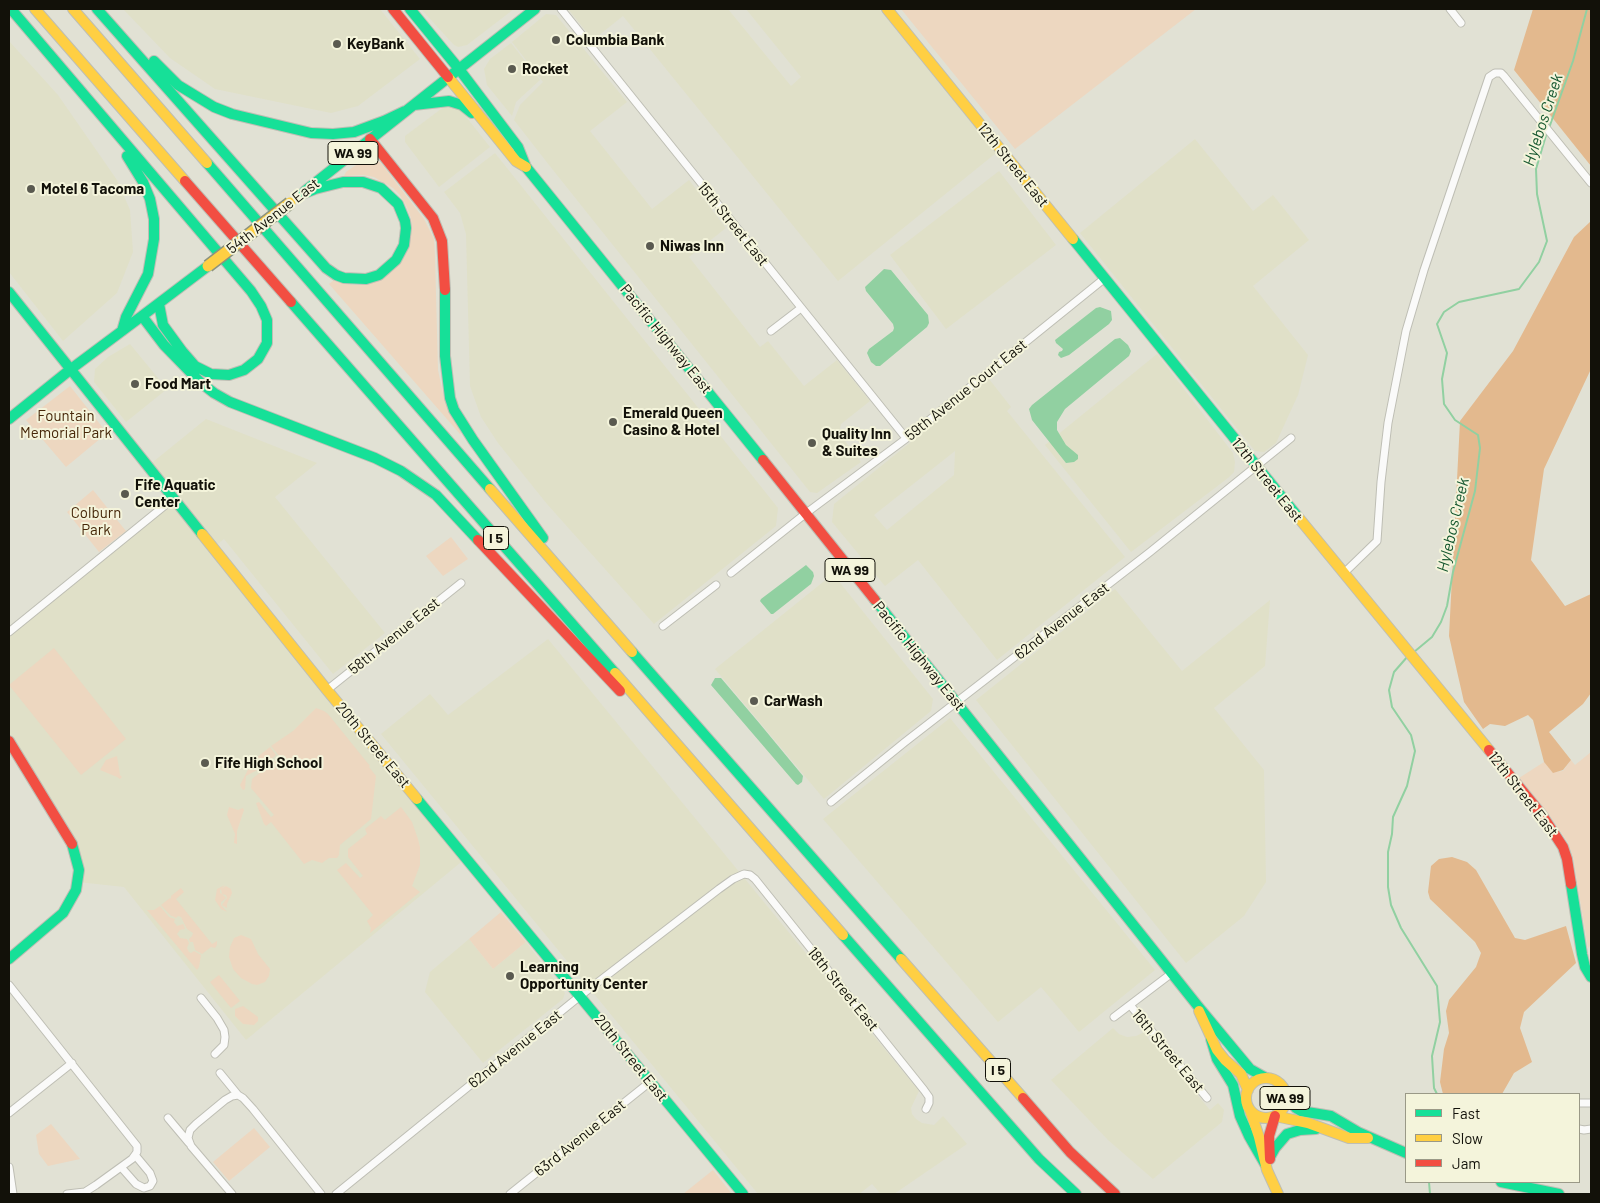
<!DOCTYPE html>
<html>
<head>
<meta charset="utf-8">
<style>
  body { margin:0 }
  #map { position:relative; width:1600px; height:1203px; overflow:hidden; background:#e1e1d4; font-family:Barlow,sans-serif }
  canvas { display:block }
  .frame { position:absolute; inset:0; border:10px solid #121109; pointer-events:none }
  .legend { position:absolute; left:1405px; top:1093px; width:175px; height:90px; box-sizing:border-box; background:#f4f4db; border:1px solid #9a9987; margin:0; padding:6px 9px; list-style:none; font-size:15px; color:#121109 }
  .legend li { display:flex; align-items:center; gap:10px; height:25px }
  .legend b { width:25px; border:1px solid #9a9987 }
</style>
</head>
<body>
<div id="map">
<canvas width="1600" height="1203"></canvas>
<div class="frame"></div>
<ul class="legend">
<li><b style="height:6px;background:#16e098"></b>Fast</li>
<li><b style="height:6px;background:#ffcf43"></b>Slow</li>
<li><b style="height:6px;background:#f24e42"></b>Jam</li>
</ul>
</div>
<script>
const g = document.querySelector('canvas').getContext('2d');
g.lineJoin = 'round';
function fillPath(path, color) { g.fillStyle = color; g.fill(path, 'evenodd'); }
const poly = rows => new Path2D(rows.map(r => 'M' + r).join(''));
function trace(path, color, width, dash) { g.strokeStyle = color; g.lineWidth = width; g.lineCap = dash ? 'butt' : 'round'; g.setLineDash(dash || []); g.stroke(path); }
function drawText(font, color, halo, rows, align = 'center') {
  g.font = font + ' Barlow,sans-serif'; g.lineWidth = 4; g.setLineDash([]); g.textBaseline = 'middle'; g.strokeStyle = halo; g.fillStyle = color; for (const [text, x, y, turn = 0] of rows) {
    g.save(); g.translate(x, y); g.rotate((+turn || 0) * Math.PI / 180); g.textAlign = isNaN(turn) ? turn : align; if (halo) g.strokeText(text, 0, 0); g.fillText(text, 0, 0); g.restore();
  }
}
fillPath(poly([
  [123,9,380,9,420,59,358,106,331,113,215,89,170,58],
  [421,9,514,9,467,45,458,47,454,45],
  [568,9,728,9,791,86,801,77,746,9,879,9,996,153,838,281,623,16,593,40],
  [546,14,556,15,627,102,590,131,652,209,689,180,726,228,689,257,760,347,768,341,804,386,837,360,870,401,841,424,839,433,861,462,817,493,810,492,549,165,514,120,520,105,543,82,512,42],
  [9,41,58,95,117,180,130,210,133,252,117,293,63,341,9,272],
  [511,43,540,80,516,102,512,116,487,85,484,69,490,59],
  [445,106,459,108,490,147,439,187,405,142,405,136],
  [1195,139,1253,211,1273,195,1309,240,1253,286,1308,355,1298,395,1276,443,1264,452,1255,451,1080,233],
  [495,153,778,508,776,526,654,624,547,504,498,443,481,417,470,386,466,234,460,213,444,192],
  [999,171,1056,245,946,329,890,255],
  [130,344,167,389,126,422,94,382,95,369,108,357],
  [1157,354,1233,453,1235,462,1234,472,1228,478,1131,552,1045,445],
  [989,379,1011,407,1007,411,1125,557,997,660,918,560,885,586,832,522,834,504],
  [955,451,954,475,887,530,874,515],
  [206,419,317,463,275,497,385,633,333,674,224,539,214,547,466,858,246,1040,124,887,78,882,77,859,9,741,9,632,174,498,148,466],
  [833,574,933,699,931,711,824,799,715,669],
  [1115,589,1182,671,1270,600,1265,666,1214,708,1264,770,1266,882,1244,916,1186,963,976,700],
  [548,639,919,1091,911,1108,912,1114,916,1119,922,1123,934,1125,943,1116,967,1144,894,1194,881,1194,872,1184,859,1194,758,1194,381,734,430,694,448,715],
  [950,718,1155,970,1079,1032,1041,987,998,1022,823,819],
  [469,939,493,969,526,942,565,993,563,999,483,1063,425,992,430,972],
  [1113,1028,1119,1034,1127,1037,1136,1036,1144,1032,1150,1041,1153,1042,1210,1110,1218,1103,1224,1110,1222,1122,1153,1179,1108,1140,1051,1080]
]), '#e0e0c8');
fillPath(poly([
  [901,9,1196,9,1015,149],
  [367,159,375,159,381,163,424,219,434,239,435,256,438,370,444,398,461,433,460,434,329,284,334,280,353,285,363,285,401,263,409,247,412,228,411,218,406,205,399,194,393,188,374,177,363,175,344,176,346,172,353,167],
  [70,386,107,433,66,467,26,420],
  [93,490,126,531,99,552,67,512],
  [451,537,468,559,443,576,426,556],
  [54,648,126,739,81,775,9,685],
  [316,708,324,711,328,714,370,766,369,767,376,776,371,819,340,845,339,855,337,858,329,858,322,863,312,860,304,864,271,822,266,826,264,824,256,803,259,802,271,817,274,815,251,788,252,779,280,757,271,746,293,731],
  [270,747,276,755,259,769,246,776,245,789,244,790,242,789,240,785,253,760,257,760,256,758],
  [1591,752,1591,945,1588,948,1573,857,1568,843,1552,819,1519,778,1544,762,1553,772,1563,771,1571,760,1575,765],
  [117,756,120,775,122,777,120,779,117,777,100,770,106,760],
  [229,807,238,810,243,808,244,810,237,831,237,844,234,843,235,834,227,815],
  [401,807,412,822,418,839,420,847,420,865,412,886,420,892,370,933,371,928,367,921,373,915,337,870,346,863,360,878,363,876,348,857,348,849,367,834,365,829,381,816,385,820],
  [225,885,220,890,220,893,222,894,221,889,226,886,231,889,232,893,227,904,227,908,222,905,227,898,226,895,222,894,226,898,221,902,221,905,227,912,221,909,215,900,217,889],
  [181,888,184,892,176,899,212,944,217,941,217,945,215,948,211,947,202,954,195,950,193,942,190,942,189,939,192,936,193,933,187,929,181,917,178,916,176,918,170,915,161,905,170,898,171,899,171,896],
  [160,906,169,917,175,919,174,922,177,926,183,924,184,926,185,929,180,930,177,934,180,938,187,939,189,943,187,948,189,952,191,953,194,951,201,955,199,967,197,970,147,910,154,910],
  [501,912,526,942,493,969,469,939],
  [241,935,251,939,258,954,270,969,269,976,265,982,257,985,252,984,241,978,233,969,229,957,230,947,234,938],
  [219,975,240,1001,231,1008,210,982],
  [243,1006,258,1017,258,1021,254,1025,243,1024,235,1016,235,1009],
  [51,1124,80,1159,48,1166,39,1154,36,1135],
  [254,1128,270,1147,229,1181,213,1162],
  [713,1170,732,1194,683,1194]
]), '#edd7c0');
fillPath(poly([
  [1533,9,1591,9,1591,166,1514,70],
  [1591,221,1591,369,1544,469,1531,560,1565,606,1591,594,1591,693,1583,704,1549,732,1571,760,1563,770,1553,773,1544,762,1533,720,1528,715,1505,726,1490,724,1483,729,1464,702,1449,636,1460,421,1513,351,1574,237],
  [1452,857,1467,862,1476,870,1515,938,1525,940,1566,926,1576,963,1524,1012,1520,1028,1532,1062,1514,1073,1502,1094,1443,1094,1440,1082,1444,1049,1449,1033,1446,1011,1449,1000,1476,967,1481,953,1475,942,1430,899,1428,892,1431,866,1439,859]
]), '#e3b98e');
fillPath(poly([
  [884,269,891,270,928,315,929,323,927,327,880,366,876,366,871,362,867,353,869,349,893,331,894,328,893,324,866,291,865,287],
  [1100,307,1111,311,1112,320,1109,324,1069,355,1061,358,1058,355,1059,352,1062,351,1063,349,1056,343,1055,340,1096,308],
  [1120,338,1128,345,1131,351,1129,356,1065,409,1057,422,1057,430,1066,445,1078,455,1078,459,1074,462,1066,463,1032,420,1029,409,1032,405,1115,339],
  [806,565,813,572,814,576,811,584,773,614,771,614,760,601,761,599],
  [715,678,721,678,760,724,803,776,802,782,798,785,796,784,711,685]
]), '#91d0a1');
trace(poly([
  [1549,128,1573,61,1587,9],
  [1414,652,1432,637,1441,622,1447,606,1453,572,1475,491,1480,448,1478,435,1455,420,1444,404,1442,379,1447,353,1437,324,1444,312,1459,302,1519,289,1539,262,1547,241,1537,194,1536,169,1547,132],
  [1408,656,1394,672,1389,690,1392,707,1411,735,1415,751,1407,786,1393,817,1392,834,1388,852,1388,887,1391,905,1401,928,1437,986,1440,1022,1432,1056,1434,1088,1437,1094],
  [1429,1182,1430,1194]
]), '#91d0a1', 2);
const street = poly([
  [561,9,906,438],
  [1450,9,1461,23],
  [771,331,801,308],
  [731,573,805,514,907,438,1105,278],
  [1344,573,1377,541,1381,482,1388,423,1406,331,1424,270,1489,77,1495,73,1501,73,1504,76,1591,183],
  [663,626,716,585],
  [9,632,174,498],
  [327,690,461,583],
  [831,802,905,742,1150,552,1291,438],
  [9,985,137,1146,137,1152,132,1159,96,1185,85,1192,67,1194],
  [201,998,217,1018,224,1030,225,1037,224,1045,215,1054],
  [1130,1005,1207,1098],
  [1114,1017,1172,973],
  [220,1073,238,1095,243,1098,253,1109,321,1194],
  [1579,1103,1591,1103],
  [9,1113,72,1063],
  [168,1118,189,1143],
  [1579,1129,1584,1130,1591,1129],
  [9,1167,13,1194],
  [121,1167,136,1184,144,1188,150,1186,153,1181,150,1173,135,1155],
  [232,1194,191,1146,188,1138,190,1130,196,1124,225,1100,232,1096,238,1095],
  [336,1194,580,996,719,889,733,879,744,874,750,875,755,879,924,1090,929,1097,929,1103,926,1109],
  [510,1194,650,1082]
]);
const fast = poly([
  [11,9,251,291,261,306,267,320,267,343,258,359,244,370,229,375,211,374,195,366,182,351,163,325,159,304],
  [97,9,326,268,336,275,344,278,366,279,379,275,396,260,404,245,406,228,405,221,398,204,381,188,363,182,343,182,315,189,300,195],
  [410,9,459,69,535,9],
  [154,61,178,85,214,107,232,114,311,133,333,134,354,132,384,121,405,111],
  [414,105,449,101,462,105,472,113],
  [207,163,490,489],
  [305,191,459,69,518,147,526,167,763,460],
  [1073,239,1298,517],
  [445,290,445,356,450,398,454,410,473,440,543,538],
  [9,292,202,534],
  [291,302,615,673],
  [142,316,208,266],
  [142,316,164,345,200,382,214,393,230,402,375,458,401,471,436,495,478,540],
  [122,331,126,317,148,274,154,239,154,219,150,199,143,182,127,156],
  [9,419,71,369,142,316],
  [875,600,1197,1005,1250,1069,1266,1078],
  [632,652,901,959],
  [417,799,743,1194],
  [1571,884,1582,954,1585,967,1591,977],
  [843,935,1039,1159,1076,1194],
  [9,959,63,913,76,890,79,870,72,844],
  [1211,1039,1217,1059,1233,1085,1240,1116,1249,1136,1265,1164],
  [1285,1095,1296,1108,1301,1111,1331,1116,1358,1132,1406,1153],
  [1270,1157,1275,1148,1287,1134,1300,1130,1316,1129],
  [1501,1182,1559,1194]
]);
const slow = poly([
  [35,9,185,181],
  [73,9,207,163],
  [887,9,1073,239],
  [448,77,516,161,526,167],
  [490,489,632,652],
  [1298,517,1489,750],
  [202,534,327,690,417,799],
  [615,673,843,935],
  [901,959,1023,1098],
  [1199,1011,1217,1050,1225,1060,1241,1074,1248,1090],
  '1246 1098a20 20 0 1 1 40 0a20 20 0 1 1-40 0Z',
  [1250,1110,1259,1137,1267,1170,1278,1194],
  [1275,1116,1308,1123,1349,1138,1368,1138]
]);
const jam = poly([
  [393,9,448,77],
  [370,139,433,218,442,241,445,290],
  [185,181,291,302],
  [763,460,875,600],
  [478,540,620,691],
  [9,741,72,844],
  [1489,750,1542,815,1563,847,1567,859,1571,884],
  [1023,1098,1070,1152,1115,1194],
  [1270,1159,1269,1136,1275,1116]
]);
trace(street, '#bebeb4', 9);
trace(fast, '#bebeb4', 12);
trace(slow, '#bebeb4', 12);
trace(jam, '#bebeb4', 12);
trace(street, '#fafaf9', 7);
trace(fast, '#16e098', 10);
trace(slow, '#ffcf43', 10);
trace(jam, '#f24e42', 10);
const slowBridge = poly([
  [208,266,290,203]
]);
trace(slowBridge, '#8d937e', 14, []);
trace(slowBridge, '#ffcf43', 11);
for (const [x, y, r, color] of [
  [556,40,5,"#5a5a50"],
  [337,44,5,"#5a5a50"],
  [512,69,5,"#5a5a50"],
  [31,189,5,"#5a5a50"],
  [650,246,5,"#5a5a50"],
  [135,384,5,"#5a5a50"],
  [613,422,5,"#5a5a50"],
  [812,443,5,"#5a5a50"],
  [125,494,5,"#5a5a50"],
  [754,701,5,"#5a5a50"],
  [205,763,5,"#5a5a50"],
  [510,976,5,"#5a5a50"]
]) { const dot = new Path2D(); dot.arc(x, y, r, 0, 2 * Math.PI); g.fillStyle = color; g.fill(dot); trace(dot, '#f4f4db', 2); }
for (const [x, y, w] of [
  [353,153,50],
  [496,538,25],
  [850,570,50],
  [998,1070,25],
  [1285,1098,50]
]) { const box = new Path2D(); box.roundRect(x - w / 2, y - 11.5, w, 23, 4); g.fillStyle = '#f4f4db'; g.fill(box); trace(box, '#121109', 1); }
drawText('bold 14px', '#121109', null, [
  ["WA 99",353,153],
  ["I 5",496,538],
  ["WA 99",850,570],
  ["I 5",998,1070],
  ["WA 99",1285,1098]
]);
drawText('bold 15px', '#121109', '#f4f4db', [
  ["Columbia Bank",566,40],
  ["KeyBank",347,44],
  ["Rocket",522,69],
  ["Motel 6 Tacoma",41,189],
  ["Niwas Inn",660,246],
  ["Food Mart",145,384],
  ["Emerald Queen",623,413],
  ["Casino & Hotel",623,430],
  ["Quality Inn",822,434],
  ["& Suites",822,451],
  ["Fife Aquatic",135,485],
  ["Center",135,502],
  ["CarWash",764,701],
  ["Fife High School",215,763],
  ["Learning",520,967],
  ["Opportunity Center",520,984]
], 'left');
drawText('15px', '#121109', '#f4f4db', [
  ["12th Street East",1013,165,51],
  ["54th Avenue East",273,216,-38],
  ["15th Street East",733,224,51],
  ["Pacific Highway East",666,339,51],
  ["59th Avenue Court East",966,390,-39],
  ["12th Street East",1267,480,51],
  ["62nd Avenue East",1062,621,-38],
  ["58th Avenue East",394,636,-39],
  ["Pacific Highway East",919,656,51],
  ["20th Street East",373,745,50],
  ["12th Street East",1523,794,52],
  ["18th Street East",843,989,51],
  ["62nd Avenue East",515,1049,-39],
  ["16th Street East",1168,1051,50],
  ["20th Street East",631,1058,51],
  ["63rd Avenue East",580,1138,-39]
]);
drawText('15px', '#462709', '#f4f4db', [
  ["Fountain",66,416],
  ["Memorial Park",66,433],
  ["Colburn",96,513],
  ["Park",96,530]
]);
drawText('italic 16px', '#12552d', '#f4f4db', [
  ["Hylebos Creek",1543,120,-72],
  ["Hylebos Creek",1453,525,-77]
]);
</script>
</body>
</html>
